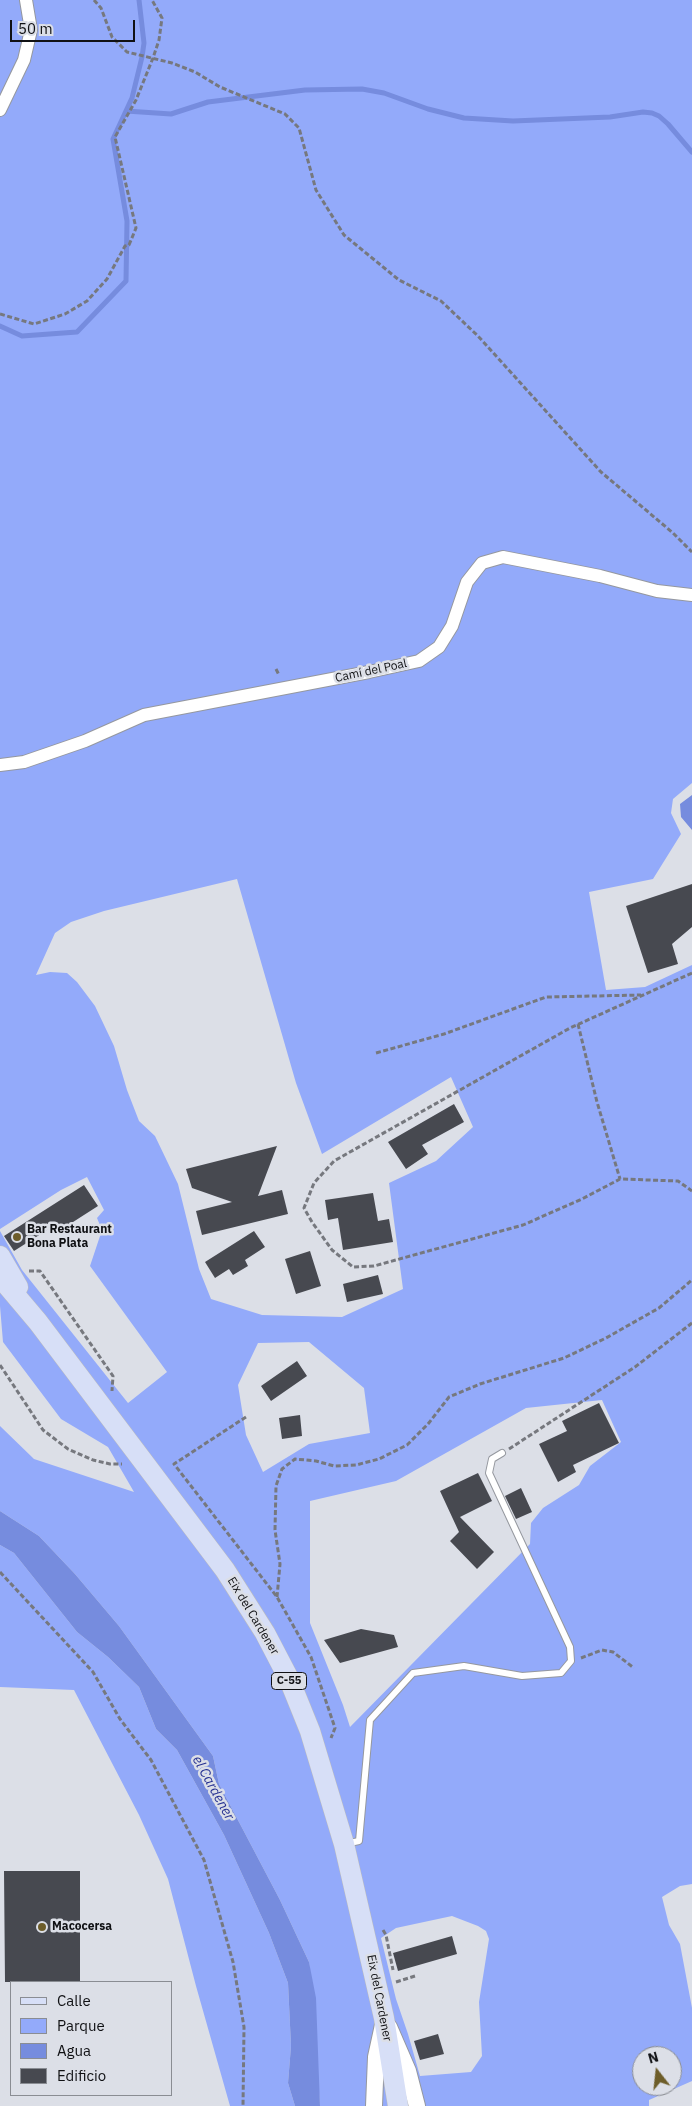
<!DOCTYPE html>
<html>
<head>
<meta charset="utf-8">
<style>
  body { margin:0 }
  #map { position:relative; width:692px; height:2106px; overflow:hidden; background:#dcdfe7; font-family:"IBM Plex Sans",sans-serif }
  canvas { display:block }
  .legend { position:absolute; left:10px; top:1981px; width:162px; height:115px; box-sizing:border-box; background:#dcdfe7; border:1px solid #8a8d93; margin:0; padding:6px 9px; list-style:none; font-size:15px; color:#101114 }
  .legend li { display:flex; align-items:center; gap:10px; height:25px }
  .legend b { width:25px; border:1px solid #8a8d93 }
  .north { position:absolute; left:632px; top:2046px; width:50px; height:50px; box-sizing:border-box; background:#dcdfe7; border:1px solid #8a8d93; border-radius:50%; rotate:344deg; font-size:14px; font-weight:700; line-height:20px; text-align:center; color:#101114 }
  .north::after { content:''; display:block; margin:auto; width:18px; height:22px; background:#6d5d2a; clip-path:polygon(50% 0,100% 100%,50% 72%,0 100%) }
  .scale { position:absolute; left:10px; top:20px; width:125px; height:22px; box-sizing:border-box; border:2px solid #101114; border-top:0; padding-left:6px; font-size:15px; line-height:18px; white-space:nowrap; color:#101114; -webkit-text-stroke:4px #dcdfe7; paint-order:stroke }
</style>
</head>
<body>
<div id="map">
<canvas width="692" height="2106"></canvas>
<ul class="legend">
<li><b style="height:6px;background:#d7dff7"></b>Calle</li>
<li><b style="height:14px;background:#93aafa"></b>Parque</li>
<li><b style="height:14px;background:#768cde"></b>Agua</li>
<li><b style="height:14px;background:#474950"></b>Edificio</li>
</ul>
<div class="north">N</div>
<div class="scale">50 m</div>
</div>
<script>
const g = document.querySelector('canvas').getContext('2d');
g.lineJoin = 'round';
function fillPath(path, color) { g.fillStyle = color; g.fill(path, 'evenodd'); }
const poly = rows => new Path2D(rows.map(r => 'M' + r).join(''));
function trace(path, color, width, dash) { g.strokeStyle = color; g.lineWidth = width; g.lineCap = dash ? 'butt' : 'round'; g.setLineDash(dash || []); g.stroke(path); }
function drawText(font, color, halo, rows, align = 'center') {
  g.font = font + ' "IBM Plex Sans",sans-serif'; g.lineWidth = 5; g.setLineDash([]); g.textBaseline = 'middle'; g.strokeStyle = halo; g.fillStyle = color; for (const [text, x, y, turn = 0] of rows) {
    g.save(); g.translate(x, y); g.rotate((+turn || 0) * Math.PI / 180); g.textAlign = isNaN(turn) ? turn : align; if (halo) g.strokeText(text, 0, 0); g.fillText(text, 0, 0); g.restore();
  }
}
fillPath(poly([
  [0,0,692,0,692,783,673,799,671,813,681,834,653,879,589,892,606,990,645,987,692,965,692,1884,680,1886,662,1897,669,1925,680,1944,692,2008,692,2081,649,2100,649,2106,320,2106,309,1962,280,1900,219,1784,213,1756,119,1626,75,1574,39,1536,0,1511,0,1426,34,1459,134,1492,108,1447,61,1419,3,1342,0,1306,0,1231,22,1270,128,1403,167,1372,90,1266,102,1230,97,1218,104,1210,87,1177,61,1190,0,1229],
  [237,879,296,1083,322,1154,451,1077,473,1127,436,1161,389,1183,403,1289,342,1317,262,1315,211,1299,199,1269,178,1184,155,1136,139,1121,127,1090,114,1046,95,1006,77,982,67,973,50,972,36,975,55,933,71,922,104,911],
  [309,1342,364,1388,370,1433,309,1444,263,1472,246,1435,238,1385,258,1343],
  [602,1400,621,1442,590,1466,579,1485,543,1508,531,1523,530,1544,350,1727,343,1705,310,1623,310,1501,396,1481,526,1408],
  [452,1916,478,1926,486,1931,489,1939,479,2002,482,2056,471,2072,420,2076,408,2034,396,1999,381,1938,396,1928],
  [642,2056,672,2056,672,2086,642,2086],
  [0,1545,14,1553,77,1632,108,1657,139,1687,156,1729,177,1750,224,1835,269,1933,288,1983,291,2046,288,2083,295,2106,230,2106,196,1986,168,1879,139,1815,74,1690,0,1687]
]), '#93aafa');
fillPath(poly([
  [692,795,692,830,681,817,680,804],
  [0,1511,39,1536,75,1574,119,1626,213,1756,219,1784,280,1900,309,1962,316,1998,320,2106,295,2106,288,2083,291,2046,288,1983,269,1933,224,1835,177,1750,156,1729,139,1687,108,1657,77,1632,14,1553,0,1545]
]), '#768cde');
trace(poly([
  [126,111,171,114,208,102,305,90,362,89,384,93,428,109,464,118,513,121,610,117,643,112,652,113,659,116,668,124,692,152],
  [0,326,22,336,77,332,126,281,127,221,113,139,132,98,142,57,144,43,139,0]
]), '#768cde', 5);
fillPath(poly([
  [692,884,692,927,672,944,678,964,648,973,626,906],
  [454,1104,464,1122,422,1145,428,1154,406,1169,388,1142],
  [277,1146,258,1196,282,1190,288,1214,202,1235,196,1211,232,1202,192,1188,186,1169],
  [84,1185,98,1206,59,1231,55,1225,14,1251,4,1236],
  [373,1193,378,1221,389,1219,393,1242,343,1250,338,1218,328,1220,325,1200],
  [254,1231,265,1247,245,1260,248,1266,233,1275,229,1269,215,1278,205,1262],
  [310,1251,321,1286,296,1294,285,1259],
  [378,1275,383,1294,347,1302,343,1284],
  [297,1361,307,1376,271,1401,261,1386],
  [599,1403,619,1443,573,1465,576,1472,558,1482,539,1444,567,1431,562,1421],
  [300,1415,302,1436,282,1439,279,1418],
  [478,1473,492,1501,460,1517,494,1552,477,1569,450,1541,459,1532,440,1491],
  [521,1488,532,1512,516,1519,505,1496],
  [361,1629,394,1635,398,1647,340,1663,324,1640],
  [4,1871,80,1871,80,1982,5,1982],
  [452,1936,457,1954,398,1971,393,1953],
  [438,2034,444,2054,420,2060,414,2041]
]), '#474950');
const service = poly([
  [345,1844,359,1841,370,1720,413,1673,464,1666,522,1676,561,1673,571,1661,570,1647,489,1473,492,1459,502,1453]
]);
const minor = poly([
  [0,110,24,60,31,30,26,0],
  [0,765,24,762,85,741,144,715,369,672,419,661,439,647,452,626,467,582,482,563,503,557,600,576,657,591,692,595]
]);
const tertiary = poly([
  [389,2027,408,2071,417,2106],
  [374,2106,376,2057,383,2025]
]);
const primary = poly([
  [0,1256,18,1287],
  [0,1277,38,1322,225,1570,265,1633,289,1679,310,1731,344,1844,384,2018,398,2106]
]);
trace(service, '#95989f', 8);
trace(minor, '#95989f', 14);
trace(tertiary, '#95989f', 18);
trace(primary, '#bcbcbd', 21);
trace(poly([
  [94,0,101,8,112,37,127,52,172,63,195,72,220,87,285,114,299,128,316,190,344,235,399,280,441,301,478,336,601,472,673,533,692,552],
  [0,314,34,324,65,314,87,301,107,279,125,246,129,245,136,228,115,137,136,100,153,58,159,40,162,18,152,0],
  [276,669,279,675],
  [692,973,570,1028,334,1161,314,1183,304,1208,312,1222,332,1250,353,1267,374,1266,523,1225,582,1199,620,1179,678,1181,692,1191],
  [578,1024,597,1102,620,1179],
  [376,1053,444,1034,546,997,641,995],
  [29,1271,40,1271,113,1376,112,1391],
  [0,1365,43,1430,68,1449,93,1460,110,1464,122,1464],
  [246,1417,174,1464,277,1597,311,1657,335,1728,331,1738],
  [509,1449,635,1367,692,1323],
  [0,1572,93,1672,120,1719,151,1760,204,1860,233,1962,244,2027,243,2106],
  [277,1597,280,1564,275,1530,276,1486,282,1469,295,1459,316,1461,334,1466,356,1465,379,1459,407,1445,428,1424,449,1397,480,1384,564,1358,606,1338,659,1308,692,1280],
  [581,1658,602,1650,613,1652,634,1668],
  [383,1930,386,1935,393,1970],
  [396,1982,415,1976]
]), '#76787e', 3, [5, 2.5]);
trace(service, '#fff', 6);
trace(minor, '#fff', 12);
trace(tertiary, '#fff', 16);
trace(primary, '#d7dff7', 20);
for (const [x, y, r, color] of [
  [17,1237,5,"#6d5d2a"],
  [42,1927,5,"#6d5d2a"]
]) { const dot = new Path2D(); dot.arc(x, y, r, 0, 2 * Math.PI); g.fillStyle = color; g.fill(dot); trace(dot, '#dcdfe7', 2); }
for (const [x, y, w] of [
  [289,1681,35]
]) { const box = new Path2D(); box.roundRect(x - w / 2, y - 8.5, w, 17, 4); g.fillStyle = '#dcdfe7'; g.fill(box); trace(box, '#101114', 1); }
drawText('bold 11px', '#101114', null, [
  ["C-55",289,1681]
]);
drawText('12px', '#101114', '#dcdfe7', [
  ["Camí del Poal",371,671,-12],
  ["Eix del Cardener",253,1616,59],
  ["Eix del Cardener",379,1998,79]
]);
drawText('bold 12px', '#101114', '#dcdfe7', [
  ["Bar Restaurant",27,1230],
  ["Bona Plata",27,1244],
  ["Macocersa",52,1927]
], 'left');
drawText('italic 14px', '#273292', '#dcdfe7', [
  ["el Cardener",213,1788,61]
]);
</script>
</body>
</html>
